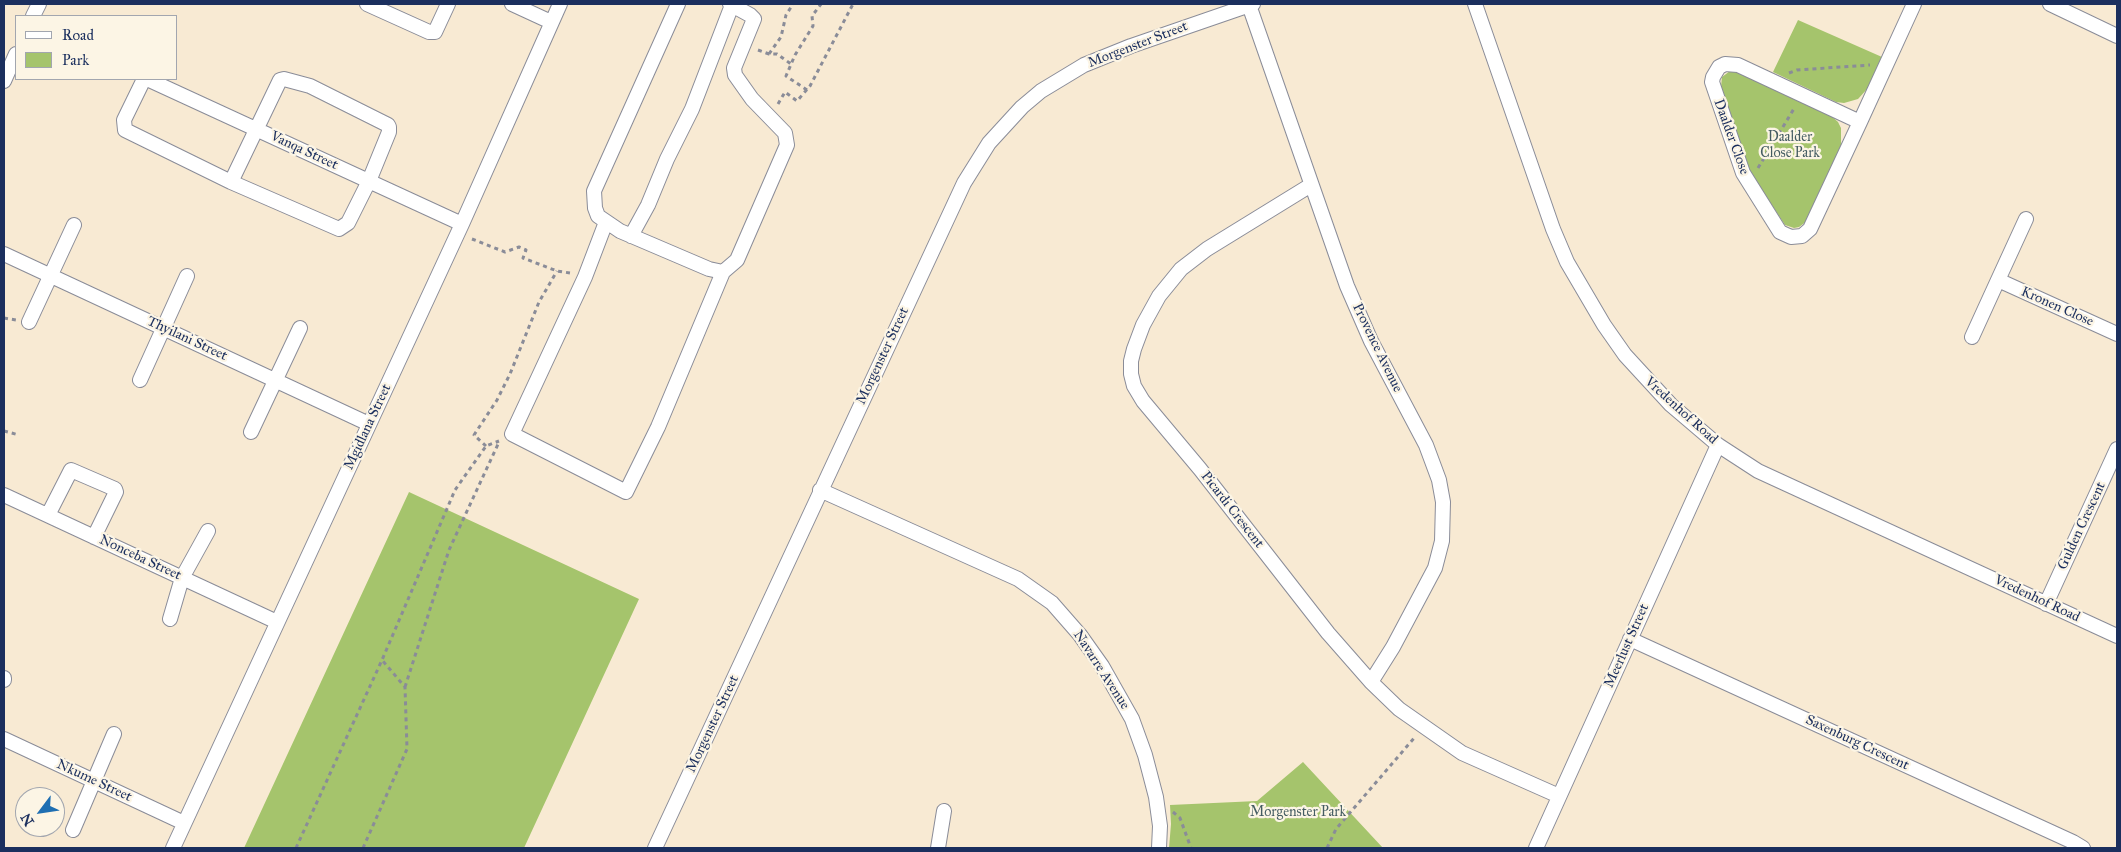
<!DOCTYPE html>
<html>
<head>
<meta charset="utf-8">
<style>
  body { margin:0 }
  #map { position:relative; width:2121px; height:852px; overflow:hidden; background:#f8ead3; font-family:"IM FELL Great Primer",serif }
  canvas { display:block }
  .frame { position:absolute; inset:0; border:5px solid #1b2f5e; pointer-events:none }
  .legend { position:absolute; left:15px; top:15px; width:162px; height:65px; box-sizing:border-box; background:#fcf5e5; border:1px solid #a2a6af; margin:0; padding:6px 9px; list-style:none; font-size:15px; color:#1b2f5e }
  .legend li { display:flex; align-items:center; gap:10px; height:25px }
  .legend b { width:25px; border:1px solid #a2a6af }
  .north { position:absolute; left:15px; top:787px; width:50px; height:50px; box-sizing:border-box; background:#fcf5e5; border:1px solid #a2a6af; border-radius:50%; rotate:239deg; font-size:14px; font-weight:700; line-height:20px; text-align:center; color:#1b2f5e }
  .north::after { content:''; display:block; margin:auto; width:18px; height:22px; background:#1f6fb2; clip-path:polygon(50% 0,100% 100%,50% 72%,0 100%) }
</style>
</head>
<body>
<div id="map">
<canvas width="2121" height="852"></canvas>
<div class="frame"></div>
<ul class="legend">
<li><b style="height:6px;background:#fff"></b>Road</li>
<li><b style="height:14px;background:#a5c46c"></b>Park</li>
</ul>
<div class="north">N</div>
</div>
<script>
const g = document.querySelector('canvas').getContext('2d');
g.lineJoin = 'round';
function fillPath(path, color) { g.fillStyle = color; g.fill(path, 'evenodd'); }
const poly = rows => new Path2D(rows.map(r => 'M' + r).join(''));
function trace(path, color, width, dash) { g.strokeStyle = color; g.lineWidth = width; g.lineCap = dash ? 'butt' : 'round'; g.setLineDash(dash || []); g.stroke(path); }
function drawText(font, color, halo, rows, align = 'center') {
  g.font = font + ' "IM FELL Great Primer",serif'; g.lineWidth = 4.5; g.setLineDash([]); g.textBaseline = 'middle'; g.strokeStyle = halo; g.fillStyle = color; for (const [text, x, y, turn = 0] of rows) {
    g.save(); g.translate(x, y); g.rotate((+turn || 0) * Math.PI / 180); g.textAlign = isNaN(turn) ? turn : align; if (halo) g.strokeText(text, 0, 0); g.fillText(text, 0, 0); g.restore();
  }
}
fillPath(poly([
  [1798,20,1882,57,1868,88,1858,99,1844,103,1836,102,1773,72],
  [1730,71,1735,71,1829,114,1838,122,1841,128,1841,145,1807,221,1799,227,1794,228,1785,225,1748,169,1721,87,1722,77],
  [409,492,639,599,524,848,244,848],
  [1303,762,1383,848,1169,848,1171,824,1170,805,1257,801]
]), '#a5c46c');
const street = poly([
  [367,4,429,32,435,32,448,4],
  [512,4,551,22],
  [678,4,594,191,595,208,598,216,620,231,709,269,723,272,737,260,787,145,785,133,752,99,735,75,734,68,754,19,750,15,730,4],
  [1475,4,1553,229,1567,262,1604,325,1625,355,1671,405,1718,445,1758,471,2117,636],
  [2050,4,2117,36],
  [1249,5,1347,286,1371,341,1426,445,1439,480,1443,502,1442,541,1435,568,1393,647,1371,682],
  [33,16,39,4],
  [144,79,124,120,125,130,231,182,339,229,348,223,369,181,389,132,389,127,388,125,310,86,284,79,280,80,231,182],
  [147,79,462,224],
  [4,81,16,54],
  [1860,122,1738,65,1725,64,1719,67,1713,77,1712,82,1743,173,1780,232,1791,237,1802,236,1810,229,1860,122,1914,4],
  [1311,185,1207,249,1181,269,1159,296,1143,325,1134,349,1131,361,1131,374,1134,386,1143,401,1200,469,1328,633,1371,682,1399,709,1462,753,1559,796],
  [606,222,585,277,512,434,626,492,658,427,723,272],
  [631,236,648,205,667,159,692,109,732,5],
  [4,254,369,424],
  [1998,280,2026,219],
  [29,322,74,225],
  [1972,337,1998,280,2117,334],
  [140,380,187,276],
  [251,432,300,328],
  [820,490,1018,579,1052,603,1080,635,1102,666,1132,719,1145,755,1156,797,1160,826,1159,848],
  [4,495,277,622],
  [48,515,71,470,115,489,116,492,94,537],
  [2046,604,2117,449],
  [170,619,182,578,208,531],
  [1630,639,2073,842,2083,848],
  [4,680,4,678],
  [4,739,184,823],
  [73,830,114,734],
  [173,848,462,224,560,4],
  [655,848,964,183,989,143,1022,107,1041,91,1084,65,1131,46,1253,4],
  [938,848,944,811],
  [1536,848,1718,445]
]);
trace(street, '#8a8c98', 16);
trace(poly([
  [758,50,769,54,777,54,791,64],
  [769,54,781,37,786,15,793,4],
  [1789,73,1797,70,1870,65],
  [807,90,786,76,795,55,813,26,812,16,821,4],
  [778,104,785,92,797,101,810,86,853,4],
  [1758,168,1795,107],
  [472,239,505,252,519,247,526,250,523,258,557,271,570,273],
  [4,318,16,320],
  [4,431,19,435],
  [486,446,474,435,497,400,510,374,539,302,557,271],
  [405,687,449,550,499,442],
  [1173,812,1180,818,1191,848],
  [296,848,382,660,455,490,486,446,499,441],
  [363,848,407,749,405,687,382,660],
  [1327,848,1336,829,1415,737]
]), '#8a8c98', 3, [4, 4]);
trace(street, '#fff', 14);
drawText('14px', '#1b2f5e', '#fcf5e5', [
  ["Morgenster Street",1138,45,-21],
  ["Daalder Close",1731,137,70],
  ["Vanqa Street",304,151,25],
  ["Kronen Close",2057,307,24],
  ["Thyilani Street",187,339,25],
  ["Provence Avenue",1377,348,64],
  ["Morgenster Street",883,356,-65],
  ["Vredenhof Road",1681,411,42],
  ["Mgidlana Street",368,427,-65],
  ["Picardi Crescent",1232,510,52],
  ["Gulden Crescent",2082,526,-65],
  ["Nonceba Street",140,558,25],
  ["Vredenhof Road",2037,599,25],
  ["Meerlust Street",1627,646,-66],
  ["Navarre Avenue",1101,670,57],
  ["Morgenster Street",713,724,-65],
  ["Saxenburg Crescent",1857,743,25],
  ["Nkume Street",94,781,25]
]);
drawText('14px', '#445c62', '#fcf5e5', [
  ["Daalder",1790,138],
  ["Close Park",1790,154],
  ["Morgenster Park",1298,813]
]);
</script>
</body>
</html>
